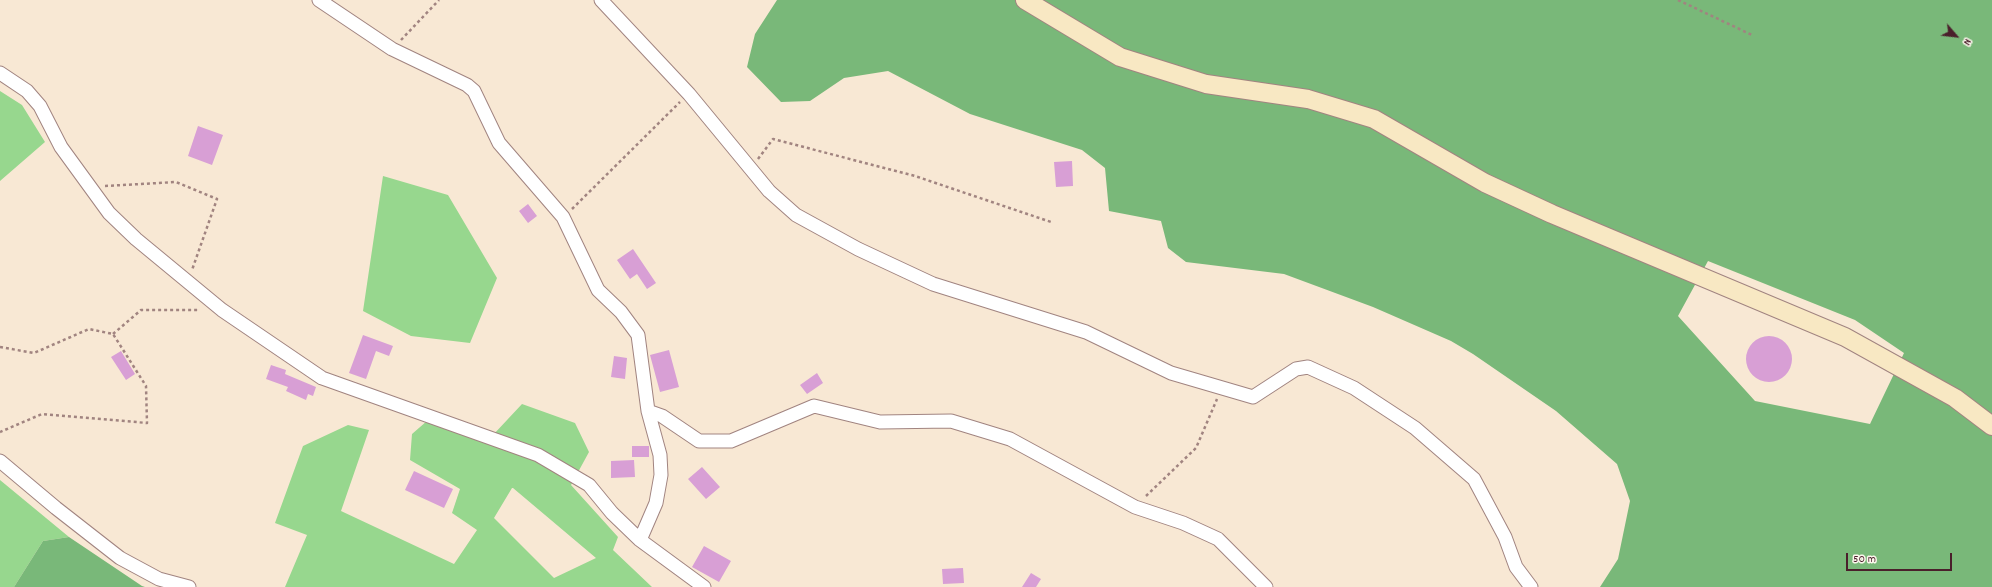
<!DOCTYPE html>
<html>
<head>
<meta charset="utf-8">
<style>
  body { margin:0 }
  #map { position:relative; width:1992px; height:587px; overflow:hidden; background:#f8e8d4; font-family:Dekko,sans-serif }
  canvas { display:block }
  .north { position:absolute; left:1936px; top:16px; width:40px; height:40px; -webkit-text-stroke:3px #fbf7ec; paint-order:stroke; rotate:118deg; font-size:11px; font-weight:700; line-height:16px; text-align:center; color:#4a1f2b }
  .north::after { content:''; display:block; margin:auto; width:14px; height:18px; background:#4a1f2b; clip-path:polygon(50% 0,100% 100%,50% 72%,0 100%) }
  .scale { position:absolute; left:1846px; top:553px; width:106px; height:18px; box-sizing:border-box; border:2px solid #4a1f2b; border-top:0; padding-left:5px; font-size:12px; line-height:14px; white-space:nowrap; color:#4a1f2b; -webkit-text-stroke:3px #fbf7ec; paint-order:stroke }
</style>
</head>
<body>
<div id="map">
<canvas width="1992" height="587"></canvas>
<div class="north">N</div>
<div class="scale">50 m</div>
</div>
<script>
const g = document.querySelector('canvas').getContext('2d');
g.lineJoin = 'round';
function fillPath(path, color) { g.fillStyle = color; g.fill(path, 'evenodd'); }
const poly = rows => new Path2D(rows.map(r => 'M' + r).join(''));
function trace(path, color, width, dash) { g.strokeStyle = color; g.lineWidth = width; g.lineCap = dash ? 'butt' : 'round'; g.setLineDash(dash || []); g.stroke(path); }
fillPath(poly([
  [0,91,22,105,45,142,0,181],
  [383,176,448,195,497,278,470,343,411,336,363,311],
  [522,404,575,423,589,452,571,485,618,537,613,550,652,587,285,587,307,535,275,523,303,446,348,425,369,430,341,511,454,564,477,530,452,513,460,489,410,460,412,434,435,414,493,435],
  [512,488,513,488,596,558,554,578,494,518],
  [0,480,69,537,43,541,14,587,0,587]
]), '#97d78e');
fillPath(poly([
  [777,0,1992,0,1992,587,1600,587,1618,559,1630,501,1617,464,1556,411,1473,354,1451,341,1373,307,1284,274,1186,262,1168,248,1161,221,1109,211,1105,168,1082,150,970,114,888,71,844,78,810,101,781,102,747,67,755,34],
  [1708,261,1855,320,1904,353,1870,424,1755,401,1678,316],
  [69,537,142,586,145,587,14,587,43,541]
]), '#79b879');
fillPath(poly([
  [198,126,223,135,212,165,188,156],
  [1072,161,1073,186,1056,187,1054,162],
  [528,204,537,216,528,223,519,211],
  [633,249,656,283,647,289,637,274,630,279,617,260],
  [363,335,393,346,389,356,376,351,366,379,349,373],
  '1746 359a23 23 0 1 1 46 0a23 23 0 1 1-46 0Z',
  [669,350,679,387,660,392,650,355],
  [121,351,135,374,126,380,111,357],
  [614,356,627,358,625,379,611,377],
  [271,365,286,370,285,374,316,387,313,396,308,394,306,400,286,391,288,387,266,379],
  [817,373,823,383,807,394,800,385],
  [632,446,649,446,649,457,632,457],
  [634,460,635,477,611,478,611,461],
  [702,467,720,487,706,499,688,479],
  [414,471,453,489,444,508,405,490],
  [704,546,731,561,719,582,692,567],
  [963,568,964,583,943,584,942,569],
  [1031,573,1041,579,1036,587,1022,587]
]), '#d89fd5');
const street = poly([
  [319,0,392,49,467,85,474,91,499,143,563,217,598,290,621,312,638,335,648,411,660,455,661,475,656,503,640,540],
  [601,0,689,94,769,191,796,215,858,249,933,284,1086,332,1171,373,1253,397,1296,369,1308,367,1354,388,1415,428,1474,479,1505,537,1516,567,1531,587],
  [0,73,27,91,40,106,61,147,109,213,136,239,222,310,322,378,538,455,589,485,612,513,640,540,704,587],
  [648,411,662,416,699,441,731,441,814,406,880,422,951,421,1010,439,1135,507,1183,523,1218,539,1266,587],
  [0,461,56,508,120,558,159,579,189,587]
]);
const secondary = poly([
  [1025,0,1120,57,1206,84,1308,99,1374,119,1485,183,1552,214,1845,337,1955,398,1992,426]
]);
trace(street, '#a18480', 15);
trace(secondary, '#a18480', 20);
trace(poly([
  [1678,0,1752,35],
  [401,40,439,0],
  [758,159,773,139,915,176,1051,222],
  [105,186,176,182,217,199,192,270],
  [572,209,680,102],
  [113,334,141,310,200,310],
  [0,347,34,353,89,329,113,334,146,386,147,423,42,414,0,432],
  [1146,496,1196,448,1217,399]
]), '#a18480', 2.5, [3, 3]);
trace(street, '#fff', 13);
trace(secondary, '#f8e8c3', 18);
</script>
</body>
</html>
